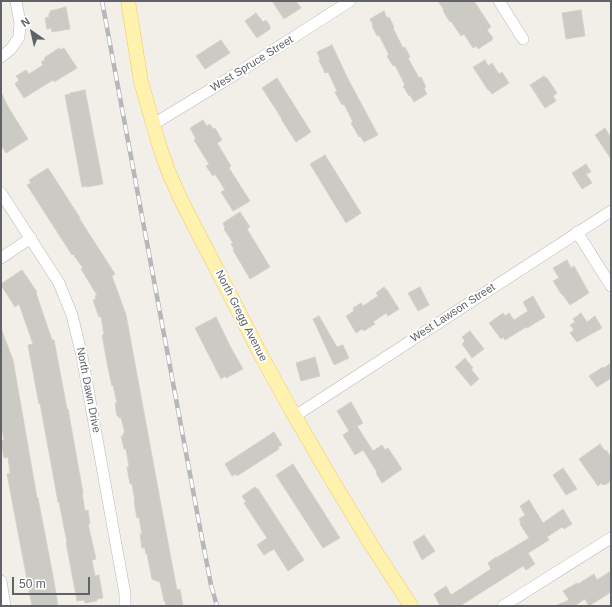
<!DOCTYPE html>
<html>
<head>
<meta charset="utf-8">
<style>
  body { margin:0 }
  #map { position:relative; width:612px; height:607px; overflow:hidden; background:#f1efe8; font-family:Arial,sans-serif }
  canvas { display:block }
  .frame { position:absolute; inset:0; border:2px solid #5f6368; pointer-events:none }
  .north { position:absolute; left:12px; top:12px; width:40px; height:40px; -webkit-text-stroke:3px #fff; paint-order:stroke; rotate:326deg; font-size:11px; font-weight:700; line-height:16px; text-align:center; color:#5f6368 }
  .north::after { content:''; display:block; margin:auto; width:14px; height:18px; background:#5f6368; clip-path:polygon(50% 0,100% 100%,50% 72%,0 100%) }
  .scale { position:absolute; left:12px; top:577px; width:78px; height:18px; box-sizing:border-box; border:2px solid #5f6368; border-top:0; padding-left:5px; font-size:12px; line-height:14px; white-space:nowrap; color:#5f6368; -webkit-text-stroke:3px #fff; paint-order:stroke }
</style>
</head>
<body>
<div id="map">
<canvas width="612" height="607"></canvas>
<div class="frame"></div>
<div class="north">N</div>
<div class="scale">50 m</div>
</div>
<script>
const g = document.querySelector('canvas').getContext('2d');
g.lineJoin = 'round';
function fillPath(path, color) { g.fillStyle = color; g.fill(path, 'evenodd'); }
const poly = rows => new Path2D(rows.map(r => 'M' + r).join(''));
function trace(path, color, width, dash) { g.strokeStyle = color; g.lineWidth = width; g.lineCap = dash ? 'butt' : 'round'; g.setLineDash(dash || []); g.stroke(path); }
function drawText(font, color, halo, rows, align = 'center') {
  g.font = font + ' Arial,sans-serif'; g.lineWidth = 4; g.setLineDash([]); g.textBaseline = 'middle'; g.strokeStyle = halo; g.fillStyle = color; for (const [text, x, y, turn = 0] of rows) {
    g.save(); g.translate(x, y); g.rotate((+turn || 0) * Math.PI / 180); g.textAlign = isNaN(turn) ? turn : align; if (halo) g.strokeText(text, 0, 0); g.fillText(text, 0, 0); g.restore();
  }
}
const building = poly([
  [272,1,296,1,301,8,284,19,272,1],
  [438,1,474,1,491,27,487,30,493,38,492,39,492,40,478,49,476,46,473,48,464,34,461,36,451,21,450,22,443,11,444,10,438,1],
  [66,7,70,29,52,32,51,28,47,29,45,18,49,17,49,13,51,13,50,11,66,7],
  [581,10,585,36,566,39,562,13,581,10],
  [384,11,387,18,389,17,394,27,393,28,403,48,405,47,410,57,408,58,419,78,421,77,426,87,424,88,427,94,414,102,410,95,409,96,403,86,405,85,395,65,393,66,387,56,389,55,379,35,377,36,372,26,373,25,370,19,384,11],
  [256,13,263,22,266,20,270,26,270,29,257,38,245,21,256,13],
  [221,40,230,53,205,69,196,56,221,40],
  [332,45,347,77,378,135,364,142,360,136,359,137,351,123,353,122,344,104,342,105,335,92,337,91,328,72,325,73,319,60,320,59,317,52,332,45],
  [59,48,60,50,64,48,77,68,54,82,53,80,24,98,15,84,19,80,16,76,26,70,29,74,43,65,41,62,45,60,44,58,59,48],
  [485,60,488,66,492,63,499,74,502,72,509,83,492,94,489,90,488,90,473,67,485,60],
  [544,76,546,78,547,78,557,93,553,96,556,101,545,108,530,85,544,76],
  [277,78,311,132,296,142,281,119,282,119,262,88,277,78],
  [85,90,103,184,87,187,87,186,82,187,65,95,70,94,70,93,85,90],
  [1,92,7,105,28,139,6,153,1,145,1,92],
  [203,120,207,126,210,124,213,129,215,128,222,140,217,143,231,166,229,168,250,201,233,211,221,192,225,190,215,174,213,176,206,166,209,164,194,140,196,139,190,128,203,120],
  [605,128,611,138,611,159,595,135,605,128],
  [325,155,361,213,346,223,310,164,325,155],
  [586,164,591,172,586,174,592,183,582,189,572,173,586,164],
  [48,168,80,218,79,218,115,274,112,276,126,315,171,559,177,590,180,589,183,606,166,606,165,601,164,601,160,582,152,579,147,554,146,554,145,548,142,548,140,534,142,534,139,517,137,518,134,501,135,501,132,484,130,484,127,467,129,467,126,449,124,449,121,436,123,436,123,433,125,433,121,418,119,418,119,416,117,416,115,403,117,403,113,385,112,386,108,368,102,335,104,335,101,316,99,317,93,300,96,299,95,296,97,295,81,269,83,268,73,254,72,255,27,185,31,183,29,180,48,168],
  [240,212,250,227,247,229,270,267,250,279,233,250,234,249,231,244,233,243,224,229,225,228,223,223,240,212],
  [567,260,571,268,574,266,589,293,570,305,563,295,562,295,553,281,559,278,553,268,567,260],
  [22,270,37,292,36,293,52,340,54,340,67,409,68,409,83,493,82,493,85,511,88,510,90,524,88,524,96,559,92,560,95,576,99,575,103,598,97,599,97,601,85,603,84,600,77,601,66,542,67,542,59,502,58,502,40,403,39,404,28,345,33,344,19,304,15,307,1,285,1,284,22,270],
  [384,287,386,290,387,290,399,309,388,316,386,313,373,322,375,324,364,331,362,329,356,333,346,316,354,311,353,308,361,303,363,306,378,296,376,293,384,287],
  [420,287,429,305,418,311,408,293,420,287],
  [533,296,545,317,527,328,526,327,505,340,503,337,501,339,489,323,503,313,505,316,509,313,514,320,528,311,523,302,533,296],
  [581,313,587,322,595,316,602,328,577,342,570,333,574,330,570,325,575,322,573,319,581,313],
  [319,316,337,347,343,345,349,358,334,365,313,319,319,316],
  [216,317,231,348,243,369,226,378,225,376,221,379,195,328,216,317],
  [1,331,2,331,13,360,37,498,38,498,53,576,58,606,32,606,7,474,10,473,8,457,4,458,1,443,1,441,4,440,1,423,1,331],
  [470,331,484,349,472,358,462,344,465,341,462,337,470,331],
  [315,357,320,376,301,381,296,363,315,357],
  [465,358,473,368,471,369,479,379,471,386,455,367,465,358],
  [611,363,611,378,597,387,589,376,603,367,604,368,611,363],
  [351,402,363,423,357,426,373,451,382,445,385,450,388,448,402,469,382,483,376,473,377,472,363,450,355,455,343,435,349,431,337,411,351,402],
  [274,432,282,445,278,447,279,449,237,476,236,474,232,476,225,464,274,432],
  [600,444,605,451,606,450,611,457,611,481,605,485,604,484,603,485,601,483,598,486,579,459,600,444],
  [293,464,340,538,323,548,276,475,293,464],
  [563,468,577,489,566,495,553,475,563,468],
  [255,487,257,489,258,489,304,560,288,571,274,549,264,555,257,545,267,538,244,503,246,502,242,496,255,487],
  [529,500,543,523,563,509,572,524,564,529,562,527,547,537,549,540,528,553,535,564,526,570,523,566,460,606,440,606,434,594,446,586,451,595,491,569,488,563,496,557,496,558,529,538,520,524,521,523,519,519,525,515,520,506,529,500],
  [424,535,435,551,422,560,413,542,424,535],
  [611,571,611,592,589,606,585,599,574,606,555,606,569,600,563,591,577,583,578,584,594,574,597,580,611,571]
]);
fillPath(building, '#cccac5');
trace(building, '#d6d1c6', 1);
const minor = poly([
  [499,1,523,39],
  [1,57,11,49,19,37,20,23,16,1],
  [152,125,236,74,350,1],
  [1,193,59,283,72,315,82,356,125,594,125,606],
  [577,232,611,286],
  [1,258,31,238],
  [295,416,611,211],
  [1,581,5,606],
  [503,606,611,538]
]);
const major = poly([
  [128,1,141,82,160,148,169,173,182,202,263,359,290,408,333,482,372,546,411,606]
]);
trace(minor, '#b5b8bc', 12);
trace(major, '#f2c960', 15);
trace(minor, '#fff', 11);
trace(major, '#fff2af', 14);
const rail = poly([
  [102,1,200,528,211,585,217,606]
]);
trace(rail, '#b6b7b8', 4.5);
trace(rail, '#fff', 3, [9]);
drawText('11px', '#5f6368', '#fff', [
  ["West Spruce Street",252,64,-32],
  ["West Lawson Street",453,313,-33],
  ["North Gregg Avenue",241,316,63],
  ["North Dawn Drive",88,390,79]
]);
</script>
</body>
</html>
